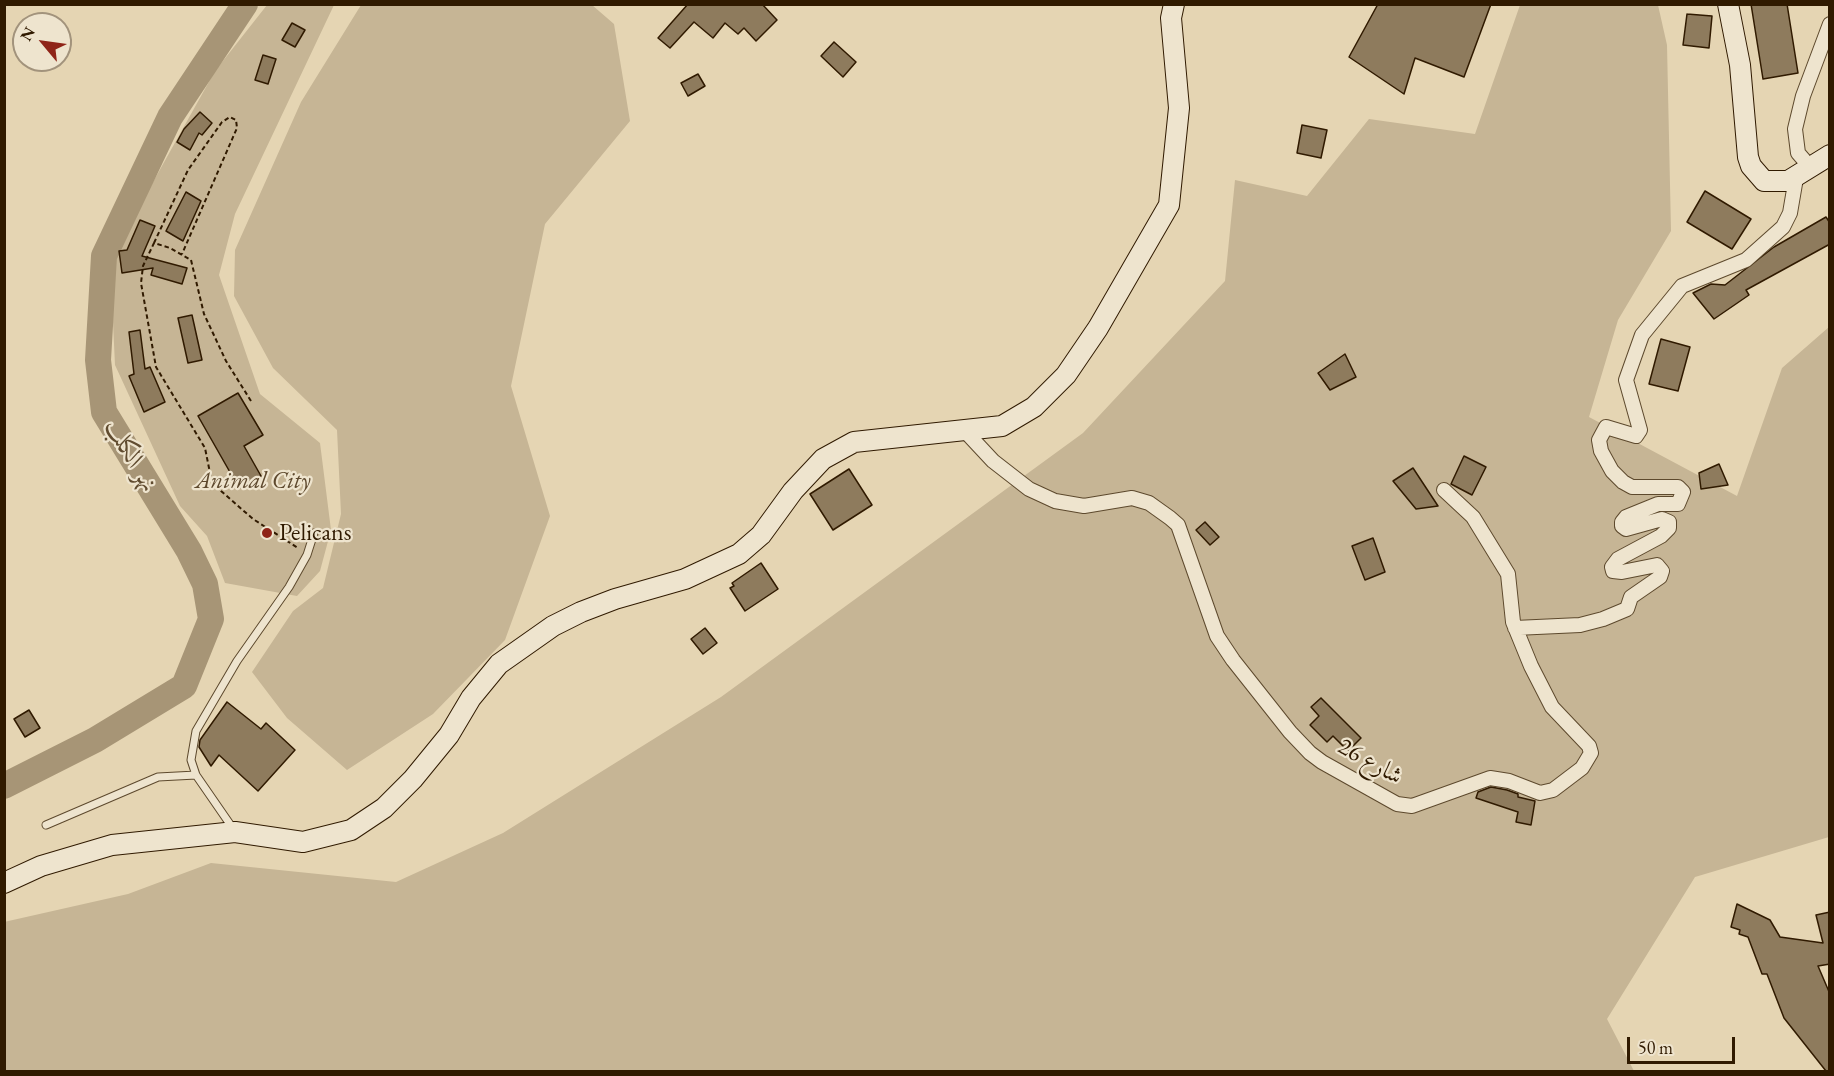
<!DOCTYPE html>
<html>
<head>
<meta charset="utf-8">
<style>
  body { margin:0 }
  #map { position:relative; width:1834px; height:1076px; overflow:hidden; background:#e5d5b3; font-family:"EB Garamond",serif }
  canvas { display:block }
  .frame { position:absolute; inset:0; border:6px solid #301a00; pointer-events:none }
  .north { position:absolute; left:12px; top:12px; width:60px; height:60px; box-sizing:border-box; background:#eee4ce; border:2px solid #a2937c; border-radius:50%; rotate:299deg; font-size:16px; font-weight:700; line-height:24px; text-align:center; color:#301a00 }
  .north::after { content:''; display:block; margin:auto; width:21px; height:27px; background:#8f2418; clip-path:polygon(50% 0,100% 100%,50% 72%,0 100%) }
  .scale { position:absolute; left:1627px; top:1037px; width:108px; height:27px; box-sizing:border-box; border:3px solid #301a00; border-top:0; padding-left:8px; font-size:18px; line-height:21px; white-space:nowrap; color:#301a00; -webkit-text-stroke:4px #eee4ce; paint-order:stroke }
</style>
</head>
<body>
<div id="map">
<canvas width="1834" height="1076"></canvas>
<div class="frame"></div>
<div class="north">N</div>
<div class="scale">50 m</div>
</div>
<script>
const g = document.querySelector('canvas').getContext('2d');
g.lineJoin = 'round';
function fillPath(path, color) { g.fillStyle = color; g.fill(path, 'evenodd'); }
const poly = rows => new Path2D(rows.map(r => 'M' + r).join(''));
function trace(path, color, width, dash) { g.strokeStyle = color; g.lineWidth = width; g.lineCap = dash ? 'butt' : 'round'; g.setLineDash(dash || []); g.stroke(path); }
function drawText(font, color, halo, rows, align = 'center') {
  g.font = font + ' "EB Garamond",Amiri,serif'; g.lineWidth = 4.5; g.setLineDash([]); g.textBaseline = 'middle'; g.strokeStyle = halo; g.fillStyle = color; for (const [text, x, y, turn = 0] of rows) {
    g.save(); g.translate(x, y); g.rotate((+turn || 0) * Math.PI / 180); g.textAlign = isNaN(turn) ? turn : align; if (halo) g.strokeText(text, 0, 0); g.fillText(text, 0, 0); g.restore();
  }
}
fillPath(poly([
  [267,5,334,5,235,214,219,275,260,394,320,443,331,530,320,571,297,596,225,583,207,536,180,506,115,365,110,259,215,71],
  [361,5,592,5,614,24,630,121,545,224,511,386,550,516,505,640,433,714,347,770,287,718,252,672,293,611,323,588,341,514,337,430,273,368,234,296,235,250,301,102],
  [1520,5,1658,5,1667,45,1671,231,1618,320,1589,417,1737,496,1782,368,1829,327,1829,837,1695,877,1607,1019,1634,1071,5,1071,4,922,128,894,211,863,396,882,503,833,721,697,1083,433,1225,281,1235,180,1307,196,1369,119,1475,134]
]), '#c6b595');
trace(poly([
  [4,786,95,740,184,686,211,619,205,584,189,551,104,412,98,360,104,256,170,117,245,4]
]), '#a79576', 26);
const building = poly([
  [688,4,762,4,777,20,756,41,744,28,738,34,725,23,713,38,694,22,670,48,658,38,688,4],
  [1378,4,1491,4,1464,77,1415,58,1404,94,1349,57,1378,4],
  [1751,4,1787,4,1798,73,1763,79,1751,4],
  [1687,14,1712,16,1709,48,1683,45,1687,14],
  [292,23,305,30,295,47,282,40,292,23],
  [834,42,856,62,843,77,821,56,834,42],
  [263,55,276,59,268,84,255,80,263,55],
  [698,74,705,86,688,96,681,83,698,74],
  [200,112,212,123,202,135,199,133,190,150,177,142,184,129,200,112],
  [1302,125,1327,130,1321,158,1297,153,1302,125],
  [1705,191,1751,219,1732,249,1687,222,1705,191],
  [186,192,201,201,183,241,166,231,186,192],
  [1826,217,1830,223,1830,244,1746,290,1749,295,1714,319,1693,293,1711,284,1725,285,1774,247,1826,217],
  [140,220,155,226,142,256,187,268,182,284,151,275,153,268,122,273,119,251,127,250,140,220],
  [192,315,202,360,188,363,178,318,192,315],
  [140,330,145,369,150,367,165,402,144,412,129,376,134,374,129,332,140,330],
  [1661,339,1690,347,1678,391,1649,384,1661,339],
  [1345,354,1356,377,1330,390,1318,373,1345,354],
  [238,393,263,435,244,446,261,476,239,488,198,416,238,393],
  [1464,456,1486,467,1472,495,1451,484,1464,456],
  [1719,464,1728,485,1701,489,1699,473,1719,464],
  [1413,468,1438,506,1416,509,1393,481,1413,468],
  [849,469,872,505,833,530,810,494,849,469],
  [1205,522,1219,537,1210,545,1196,530,1205,522],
  [1373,538,1385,572,1365,580,1352,546,1373,538],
  [761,563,778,589,745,611,730,588,734,586,732,583,761,563],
  [705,628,717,643,703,654,691,639,705,628],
  [1321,698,1361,738,1348,751,1333,736,1327,742,1310,725,1319,716,1311,707,1321,698],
  [227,702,261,729,266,723,295,750,258,791,219,755,211,766,199,747,200,740,227,702],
  [29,710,40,728,25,737,14,719,29,710],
  [1491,787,1507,790,1518,794,1518,797,1535,801,1531,825,1516,822,1518,812,1476,798,1478,792,1491,787],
  [1737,904,1770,920,1780,937,1823,943,1816,915,1830,912,1830,964,1818,966,1830,994,1830,1071,1826,1071,1784,1018,1767,974,1762,974,1748,937,1739,934,1740,930,1731,927,1737,904]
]);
fillPath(building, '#8e7b5d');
trace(building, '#301a00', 1.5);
const lane = poly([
  [46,825,158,777,196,775],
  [234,830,196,775,191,760,196,731,237,661,289,587,307,555,314,533]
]);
const street = poly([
  [1811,168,1798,153,1795,129,1803,96,1830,24],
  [965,431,993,461,1029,489,1055,501,1084,506,1132,498,1149,503,1170,518,1178,525,1217,636,1233,660,1290,732,1310,753,1322,762,1397,804,1412,806,1490,778,1509,781,1540,793,1553,790,1582,768,1591,753,1589,746,1552,707,1531,666,1513,622,1508,574,1473,517,1444,490],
  [1515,628,1580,625,1603,619,1627,609,1631,597,1660,577,1662,571,1657,565,1622,572,1613,571,1612,567,1618,559,1661,536,1669,528,1669,522,1662,519,1626,529,1622,526,1622,522,1626,517,1658,504,1678,504,1683,492,1678,487,1632,487,1623,482,1612,471,1601,451,1599,440,1606,427,1636,436,1640,430,1626,380,1642,335,1682,286,1746,260,1783,227,1790,213,1796,178]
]);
const secondary = poly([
  [1728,4,1740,65,1748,157,1751,166,1764,181,1788,181,1830,155],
  [4,883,41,866,112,845,235,832,303,842,351,830,384,808,413,779,449,735,471,698,499,664,553,626,581,612,615,599,685,579,739,554,761,535,793,491,823,459,854,442,1002,426,1034,407,1066,375,1098,328,1169,205,1179,108,1171,18,1174,4]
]);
trace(lane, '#5d492d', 9);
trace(street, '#5d492d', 16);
trace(secondary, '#301a00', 22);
trace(poly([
  [154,243,188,170,222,122,230,117,236,120,237,128,182,254],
  [251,401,226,361,204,314,191,260,170,248,154,243,143,266,141,283,156,367,205,448,211,478,221,491,253,519,298,548]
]), '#301a00', 2, [4.5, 3]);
trace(lane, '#eee4ce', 7);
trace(street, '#eee4ce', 14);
trace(secondary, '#eee4ce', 20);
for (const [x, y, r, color] of [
  [267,533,6,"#8f2418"]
]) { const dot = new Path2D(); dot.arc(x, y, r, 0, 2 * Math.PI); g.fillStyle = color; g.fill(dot); trace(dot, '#eee4ce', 2); }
drawText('italic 24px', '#5d482d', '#eee4ce', [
  ["Animal City",253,481]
]);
drawText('24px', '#301a00', '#eee4ce', [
  ["Pelicans",279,533]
], 'left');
drawText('24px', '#301a00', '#eee4ce', [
  ["شارع 26",1370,762,29]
]);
drawText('italic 26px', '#604b2f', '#eee4ce', [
  ["نهر الكلب",131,456,59]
]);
</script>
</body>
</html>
